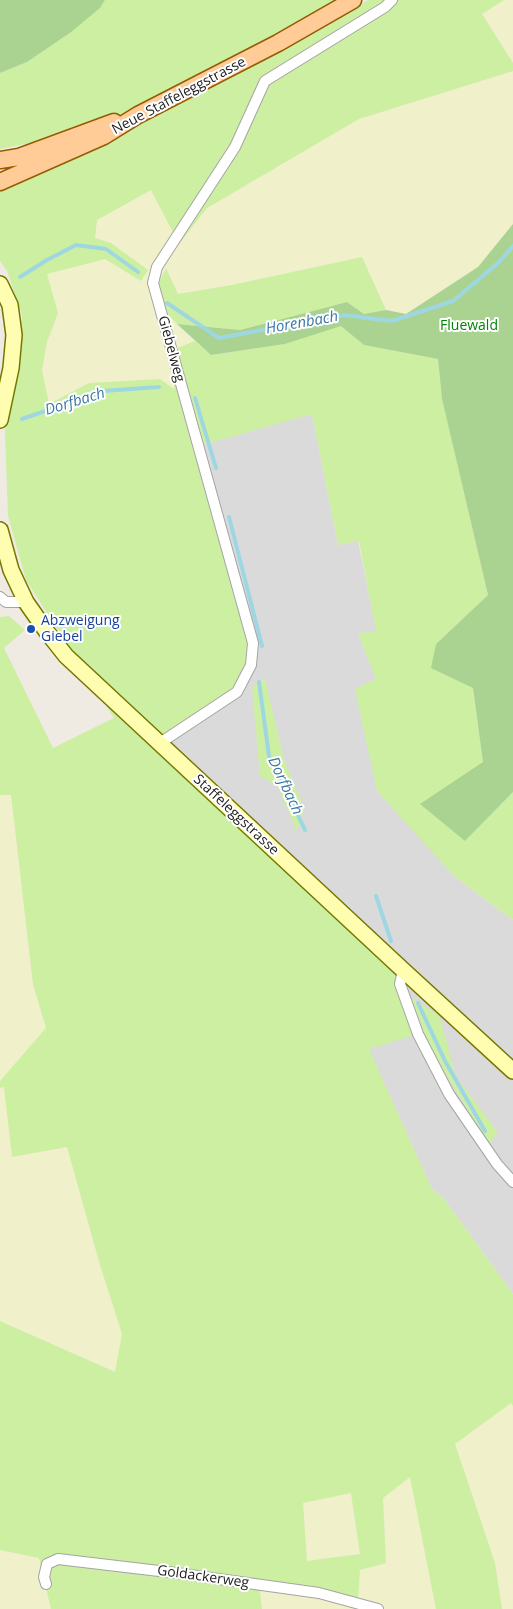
<!DOCTYPE html>
<html>
<head>
<meta charset="utf-8">
<style>
  body { margin:0 }
  canvas { display:block; background:#efeae2 }
</style>
</head>
<body>
<canvas width="513" height="1609"></canvas>
<script>
const g = document.querySelector('canvas').getContext('2d');
g.lineJoin = 'round';
function fillPath(path, color) { g.fillStyle = color; g.fill(path, 'evenodd'); }
const poly = rows => new Path2D(rows.map(r => 'M' + r).join(''));
function trace(path, color, width, dash) { g.strokeStyle = color; g.lineWidth = width; g.lineCap = dash ? 'butt' : 'round'; g.setLineDash(dash || []); g.stroke(path); }
function drawText(font, color, halo, rows, align = 'center') {
  g.font = font + ' "Open Sans",sans-serif'; g.lineWidth = 4; g.setLineDash([]); g.textBaseline = 'middle'; g.strokeStyle = halo; g.fillStyle = color; for (const [text, x, y, turn = 0] of rows) {
    g.save(); g.translate(x, y); g.rotate((+turn || 0) * Math.PI / 180); g.textAlign = isNaN(turn) ? turn : align; if (halo) g.strokeText(text, 0, 0); g.fillText(text, 0, 0); g.restore();
  }
}
fillPath(poly([
  [312,413,338,545,358,541,377,632,358,633,454,876,513,920,513,1294,444,1199,432,1189,368,1049,160,743,198,446]
]), '#dbdada');
fillPath(poly([
  [504,0,513,0,513,63,482,14],
  [513,71,513,224,478,267,406,314,386,310,362,257,232,285,178,294,166,268,151,297,177,324,195,341,178,348,175,390,89,383,49,404,42,370,47,342,58,313,46,274,105,259,141,281,111,243,95,238,97,220,152,190,179,244,207,208,359,119],
  [0,795,11,795,33,984,46,1029,0,1081],
  [4,1086,67,1147,100,1265,122,1334,116,1372,0,1321,0,1088],
  [511,1403,513,1406,513,1609,502,1609,495,1563,455,1444],
  [410,1476,436,1609,262,1609,260,1591,294,1584,358,1600,360,1570,386,1563,383,1498],
  [351,1493,360,1554,307,1561,303,1502],
  [0,1550,39,1558,51,1609,0,1609]
]), '#f0f0cb');
fillPath(poly([
  [105,0,335,0,211,73,128,113,70,135,0,149,0,73,27,62,100,8],
  [368,0,504,0,482,14,513,63,513,71,359,119,207,208,179,244,151,190,97,220,95,238,111,243,148,270,141,281,105,259,47,274,58,313,47,342,42,370,49,404,89,383,160,379,174,389,178,348,195,341,212,355,285,344,341,325,364,345,438,359,442,399,488,595,436,644,473,688,483,762,465,841,513,792,513,920,454,876,377,791,355,689,376,679,358,633,376,632,359,541,338,545,312,414,198,446,253,643,237,692,160,743,387,963,400,984,418,1034,369,1049,432,1189,444,1199,513,1294,513,1406,511,1403,455,1444,495,1563,502,1609,436,1609,410,1477,383,1498,386,1563,360,1570,358,1600,294,1584,260,1591,262,1609,51,1609,39,1558,0,1550,0,1321,115,1372,122,1334,100,1265,67,1147,12,1157,4,1087,0,1088,0,1081,46,1028,33,984,11,795,0,795,0,617,9,616,25,630,4,648,53,748,114,718,26,580,8,516,5,432,16,370,22,315,7,271,0,261,0,187,223,82],
  [351,1493,360,1554,307,1561,303,1503],
  [362,257,386,310,364,314,347,302,240,330,177,324,151,297,166,268,178,294,232,285],
  [265,679,284,760,304,808,297,832,278,787,260,776,252,687],
  [410,997,439,1015,456,1077,498,1132,489,1144,433,1054]
]), '#cdefa2');
fillPath(poly([
  [0,0,105,0,100,8,71,32,27,62,0,73],
  [513,224,513,792,465,841,420,804,483,762,473,688,431,668,436,644,488,595,442,399,438,359,364,345,341,326,285,344,211,355,177,324,240,330,347,302,364,314,386,310,406,314,478,267]
]), '#aad392');
trace(poly([
  [20,277,47,260,76,245,106,249,138,272],
  [167,303,219,338,344,315,392,321,453,301,498,263,513,246],
  [195,398,216,468],
  [22,419,103,391,159,387],
  [229,517,262,646],
  [259,682,269,756,305,830],
  [376,896,391,941],
  [418,1003,445,1061,485,1131]
]), '#9ed7e1', 4);
const street = poly([
  [0,597,6,602,26,602],
  [160,743,237,692,251,665,253,643,153,283,157,267,235,147,265,81,385,7,392,0],
  [403,970,400,984,418,1034,449,1094,497,1164,513,1182],
  [46,1584,44,1577,47,1564,58,1559,176,1573,319,1593,378,1609]
]);
const secondary = poly([
  [0,284,10,305,14,335,11,368,0,420],
  [0,530,11,570,26,602,47,632,66,656,403,970,513,1071]
]);
const primary = poly([
  [0,160,19,157,114,122],
  [0,182,104,136,138,115,278,43,353,0]
]);
trace(street, '#a4a4a4', 12);
trace(secondary, '#747800', 18);
trace(primary, '#965a00', 19);
trace(street, '#fff', 10);
trace(secondary, '#fffdb0', 15);
trace(primary, '#ffcb97', 16);
for (const [x, y, r, color] of [
  [31,629,5,"#1a4fb4"]
]) { const dot = new Path2D(); dot.arc(x, y, r, 0, 2 * Math.PI); g.fillStyle = color; g.fill(dot); trace(dot, '#fff', 2); }
drawText('14px', '#1d1d1d', '#fff', [
  ["Neue Staffeleggstrasse",179,96,-28],
  ["Giebelweg",171,349,75],
  ["Staffeleggstrasse",236,815,43],
  ["Goldackerweg",203,1577,8]
]);
drawText('14px', '#018503', '#fff', [
  ["Fluewald",469,326]
]);
drawText('14px', '#164399', '#fff', [
  ["Abzweigung",41,621],
  ["Giebel",41,637]
], 'left');
drawText('italic 15px', '#3c78a5', '#fff', [
  ["Horenbach",302,323,-10],
  ["Dorfbach",75,402,-17],
  ["Dorfbach",285,786,65]
]);
</script>
</body>
</html>
